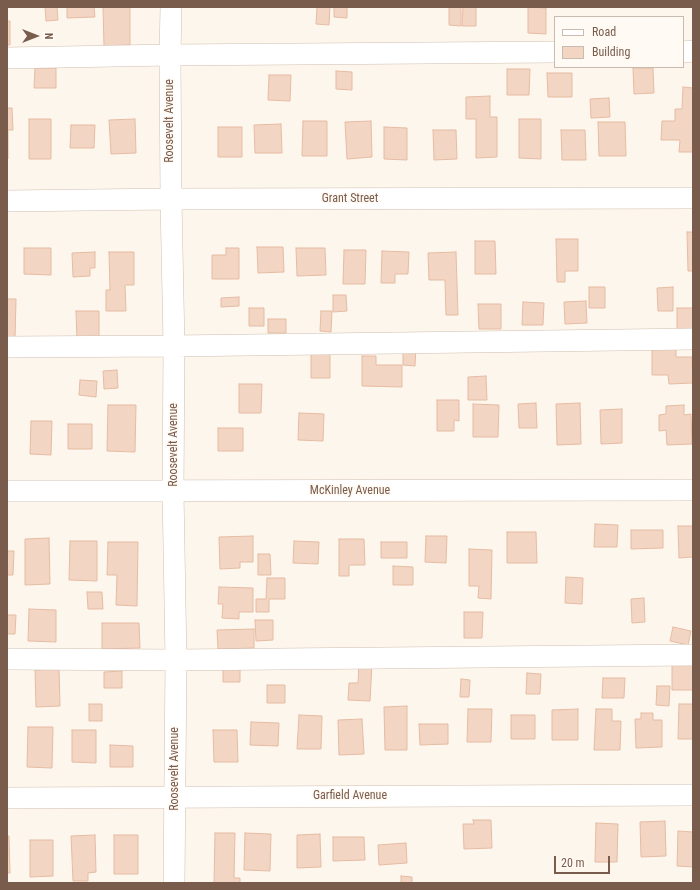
<!DOCTYPE html>
<html>
<head>
<meta charset="utf-8">
<style>
  body { margin:0 }
  #map { position:relative; width:700px; height:890px; overflow:hidden; background:#fdf6ec; font-family:"Roboto Condensed",sans-serif }
  canvas { display:block }
  .frame { position:absolute; inset:0; border:8px solid #7a5c4d; pointer-events:none }
  .legend { position:absolute; left:554px; top:16px; width:130px; height:52px; box-sizing:border-box; background:#fffaf3; border:1px solid #cabbb1; margin:0; padding:5px 7px; list-style:none; font-size:12px; color:#7a5c4d }
  .legend li { display:flex; align-items:center; gap:8px; height:20px }
  .legend b { width:20px; border:1px solid #cabbb1 }
  .north { position:absolute; left:16px; top:16px; width:40px; height:40px; -webkit-text-stroke:3px #fffaf3; paint-order:stroke; rotate:90deg; font-size:11px; font-weight:700; line-height:16px; text-align:center; color:#7a5c4d }
  .north::after { content:''; display:block; margin:auto; width:14px; height:18px; background:#7a5c4d; clip-path:polygon(50% 0,100% 100%,50% 72%,0 100%) }
  .scale { position:absolute; left:554px; top:856px; width:56px; height:18px; box-sizing:border-box; border:2px solid #7a5c4d; border-top:0; padding-left:5px; font-size:12px; line-height:14px; white-space:nowrap; color:#7a5c4d; -webkit-text-stroke:3px #fffaf3; paint-order:stroke }
</style>
</head>
<body>
<div id="map">
<canvas width="700" height="890"></canvas>
<div class="frame"></div>
<ul class="legend">
<li><b style="height:5px;background:#fff"></b>Road</li>
<li><b style="height:11px;background:#f3d5c3"></b>Building</li>
</ul>
<div class="north">N</div>
<div class="scale">20 m</div>
</div>
<script>
const g = document.querySelector('canvas').getContext('2d');
g.lineJoin = 'round';
function fillPath(path, color) { g.fillStyle = color; g.fill(path, 'evenodd'); }
const poly = rows => new Path2D(rows.map(r => 'M' + r).join(''));
function trace(path, color, width, dash) { g.strokeStyle = color; g.lineWidth = width; g.lineCap = dash ? 'butt' : 'round'; g.setLineDash(dash || []); g.stroke(path); }
function drawText(font, color, halo, rows, align = 'center') {
  g.font = font + ' "Roboto Condensed",sans-serif'; g.lineWidth = 3; g.setLineDash([]); g.textBaseline = 'middle'; g.strokeStyle = halo; g.fillStyle = color; for (const [text, x, y, turn = 0] of rows) {
    g.save(); g.translate(x, y); g.rotate((+turn || 0) * Math.PI / 180); g.textAlign = isNaN(turn) ? turn : align; if (halo) g.strokeText(text, 0, 0); g.fillText(text, 0, 0); g.restore();
  }
}
const building = poly([
  [45,7,57,7,58,20,46,21,45,7],
  [67,7,94,7,95,17,67,18,67,7],
  [103,7,130,7,130,45,104,46,103,7],
  [317,7,330,7,329,25,316,24,317,7],
  [334,7,347,7,347,18,334,17,334,7],
  [449,7,461,7,461,26,449,25,449,7],
  [463,7,476,7,476,26,462,26,463,7],
  [528,7,546,8,546,34,528,33,528,7],
  [7,21,10,21,10,45,7,45,7,21],
  [35,68,56,68,56,88,34,88,35,68],
  [633,68,653,68,654,93,634,94,633,68],
  [507,69,530,69,529,95,507,95,507,69],
  [336,71,352,72,352,90,336,89,336,71],
  [547,73,572,73,572,97,548,97,547,73],
  [269,75,291,75,290,101,268,100,269,75],
  [683,87,693,88,693,152,679,152,680,140,661,140,662,121,675,121,675,109,682,109,683,87],
  [490,96,490,117,497,117,497,157,476,158,476,119,466,119,466,97,490,96],
  [609,98,610,117,591,118,590,99,609,98],
  [7,108,12,108,13,130,8,130,8,159,7,159,7,108],
  [29,119,51,119,51,159,29,159,29,119],
  [135,119,136,153,111,154,109,120,135,119],
  [519,119,541,119,541,159,519,158,519,119],
  [303,121,327,121,327,156,302,156,303,121],
  [371,121,372,157,347,159,345,122,371,121],
  [598,122,625,122,626,156,599,156,598,122],
  [281,124,282,153,255,153,254,125,281,124],
  [71,125,95,125,94,148,70,148,71,125],
  [218,127,242,127,242,157,218,157,218,127],
  [384,127,407,128,407,160,384,159,384,127],
  [433,130,456,130,457,159,434,160,433,130],
  [561,130,585,130,586,160,562,160,561,130],
  [687,232,693,232,693,271,688,271,687,232],
  [556,239,578,239,578,271,565,271,565,282,557,282,556,239],
  [475,241,495,241,496,274,475,274,475,241],
  [257,247,283,247,284,272,258,273,257,247],
  [24,248,51,248,51,275,24,274,24,248],
  [226,248,239,248,239,279,212,279,212,255,226,255,226,248],
  [296,248,325,248,326,275,297,276,296,248],
  [344,250,366,250,365,284,343,284,344,250],
  [382,251,409,252,408,274,395,274,395,283,381,283,382,251],
  [95,252,95,268,90,268,90,276,73,277,72,253,95,252],
  [109,252,134,252,134,285,125,285,126,311,106,311,106,290,110,290,109,252],
  [456,252,458,315,446,315,445,280,429,280,428,253,456,252],
  [589,287,605,287,605,308,589,308,589,287],
  [673,287,673,311,658,311,657,288,673,287],
  [333,295,346,295,347,311,333,312,333,295],
  [239,297,239,306,221,307,221,298,239,297],
  [7,299,16,299,15,340,7,340,7,299],
  [586,301,587,323,565,324,564,302,586,301],
  [523,302,544,303,543,325,522,325,523,302],
  [478,304,501,304,501,329,479,329,478,304],
  [249,308,264,308,264,326,249,326,249,308],
  [677,308,693,308,693,329,677,329,677,308],
  [76,311,99,311,99,340,77,340,76,311],
  [321,311,332,311,331,332,320,331,321,311],
  [268,319,286,319,286,333,268,333,268,319],
  [403,346,416,347,415,366,403,365,403,346],
  [676,346,676,357,692,357,693,383,669,384,668,375,652,375,652,347,676,346],
  [311,352,330,352,330,378,311,378,311,352],
  [362,356,376,356,376,365,402,365,402,387,362,386,362,356],
  [117,370,118,388,104,389,103,371,117,370],
  [486,376,487,400,468,400,468,377,486,376],
  [80,380,97,381,96,397,79,395,80,380],
  [239,384,262,384,261,413,239,413,239,384],
  [437,400,459,400,459,421,454,420,454,431,437,431,437,400],
  [536,403,537,428,519,428,518,404,536,403],
  [580,403,581,444,557,445,556,404,580,403],
  [473,404,499,405,498,437,473,437,473,404],
  [108,405,136,405,135,452,107,451,108,405],
  [684,405,684,415,691,414,692,444,667,445,666,430,659,431,659,415,666,414,666,406,684,405],
  [622,409,622,443,601,444,600,410,622,409],
  [299,413,324,414,323,441,298,440,299,413],
  [31,421,52,421,51,455,30,454,31,421],
  [68,424,92,424,92,449,68,449,68,424],
  [218,428,243,428,243,451,218,451,218,428],
  [595,524,618,525,617,547,594,547,595,524],
  [678,526,693,526,693,557,679,558,678,526],
  [631,530,663,530,663,548,631,549,631,530],
  [507,532,536,532,537,563,507,563,507,532],
  [253,536,253,562,240,562,240,568,220,569,219,537,253,536],
  [426,536,447,536,446,563,425,562,426,536],
  [49,538,50,584,25,585,25,539,49,538],
  [339,539,364,539,365,565,349,565,349,576,339,576,339,539],
  [70,541,97,541,97,581,69,580,70,541],
  [294,541,319,542,318,564,293,563,294,541],
  [108,542,138,542,137,606,116,605,117,575,107,575,108,542],
  [381,542,407,542,407,558,381,558,381,542],
  [469,549,492,550,491,599,478,598,479,586,469,586,469,549],
  [7,551,14,551,13,575,7,575,7,551],
  [258,554,270,554,271,575,258,575,258,554],
  [393,566,413,567,413,585,393,585,393,566],
  [566,577,583,578,582,604,565,603,566,577],
  [267,578,285,578,285,599,269,599,269,612,256,612,256,599,266,599,267,578],
  [219,587,253,588,253,612,239,612,239,619,222,618,223,604,218,604,219,587],
  [87,592,102,592,103,609,88,609,87,592],
  [644,598,645,622,632,623,631,599,644,598],
  [29,609,56,610,56,642,28,641,29,609],
  [464,612,483,612,482,638,464,638,464,612],
  [7,615,16,615,15,634,7,634,7,615],
  [255,620,273,620,273,640,256,641,255,620],
  [102,623,139,623,140,648,102,649,102,623],
  [673,627,691,631,688,645,670,641,673,627],
  [254,629,254,648,218,649,217,630,254,629],
  [672,660,693,660,693,690,672,690,672,660],
  [359,664,372,664,370,701,348,700,349,683,358,683,359,664],
  [59,669,60,706,36,707,35,670,59,669],
  [223,669,240,669,240,682,223,682,223,669],
  [122,671,122,688,104,688,104,672,122,671],
  [527,673,541,674,540,694,526,694,527,673],
  [603,678,625,678,624,698,602,698,603,678],
  [461,679,470,680,469,697,460,697,461,679],
  [267,685,285,685,285,703,267,703,267,685],
  [657,686,670,686,669,706,656,705,657,686],
  [89,704,102,704,102,721,89,721,89,704],
  [679,704,693,704,693,739,678,739,679,704],
  [407,706,407,750,385,750,384,707,407,706],
  [468,709,492,709,491,742,467,742,468,709],
  [578,709,578,740,552,740,552,710,578,709],
  [596,709,612,709,612,721,621,721,620,750,594,750,596,709],
  [641,713,653,713,653,720,662,720,662,747,636,748,635,719,641,719,641,713],
  [299,715,322,716,321,749,297,749,299,715],
  [511,715,535,715,535,739,511,739,511,715],
  [362,719,364,754,339,755,338,720,362,719],
  [251,722,279,723,278,746,250,745,251,722],
  [419,724,448,724,448,744,420,745,419,724],
  [28,727,53,727,52,768,27,767,28,727],
  [72,730,96,730,96,763,72,762,72,730],
  [213,730,237,730,238,762,214,762,213,730],
  [110,745,133,746,133,767,110,767,110,745],
  [473,820,491,820,492,848,464,849,463,824,474,824,473,820],
  [665,821,666,856,641,857,640,822,665,821],
  [596,823,618,824,617,862,595,862,596,823],
  [678,831,693,832,693,867,677,866,678,831],
  [215,833,235,833,234,878,240,878,240,883,214,883,215,833],
  [245,833,271,834,270,871,244,870,245,833],
  [320,834,321,867,297,868,297,835,320,834],
  [95,835,96,872,88,873,88,881,73,881,71,836,95,835],
  [114,835,138,835,138,874,114,874,114,835],
  [7,836,9,836,10,873,7,873,7,836],
  [333,837,364,837,365,860,333,861,333,837],
  [30,840,53,840,53,876,30,877,30,840],
  [406,843,407,863,379,865,378,845,406,843],
  [401,876,412,877,412,883,401,883,401,876]
]);
fillPath(building, '#f3d5c3');
trace(building, '#e6bba3', 1);
const minor = poly([
  [171,7,170,55,171,199,174,346,173,492,176,660,174,883],
  [683,52,693,51],
  [7,58,170,55,555,52],
  [7,201,171,199,693,198],
  [7,347,174,346,693,339],
  [7,491,693,490],
  [7,659,176,660,693,655],
  [7,798,693,795]
]);
trace(minor, '#d1beb0', 22);
trace(minor, '#fff', 21);
drawText('12px', '#7a5c4d', '#fffaf3', [
  ["Roosevelt Avenue",170,121,-90],
  ["Grant Street",350,199],
  ["Roosevelt Avenue",174,445,-90],
  ["McKinley Avenue",350,491],
  ["Roosevelt Avenue",175,769,-90],
  ["Garfield Avenue",350,796]
]);
</script>
</body>
</html>
